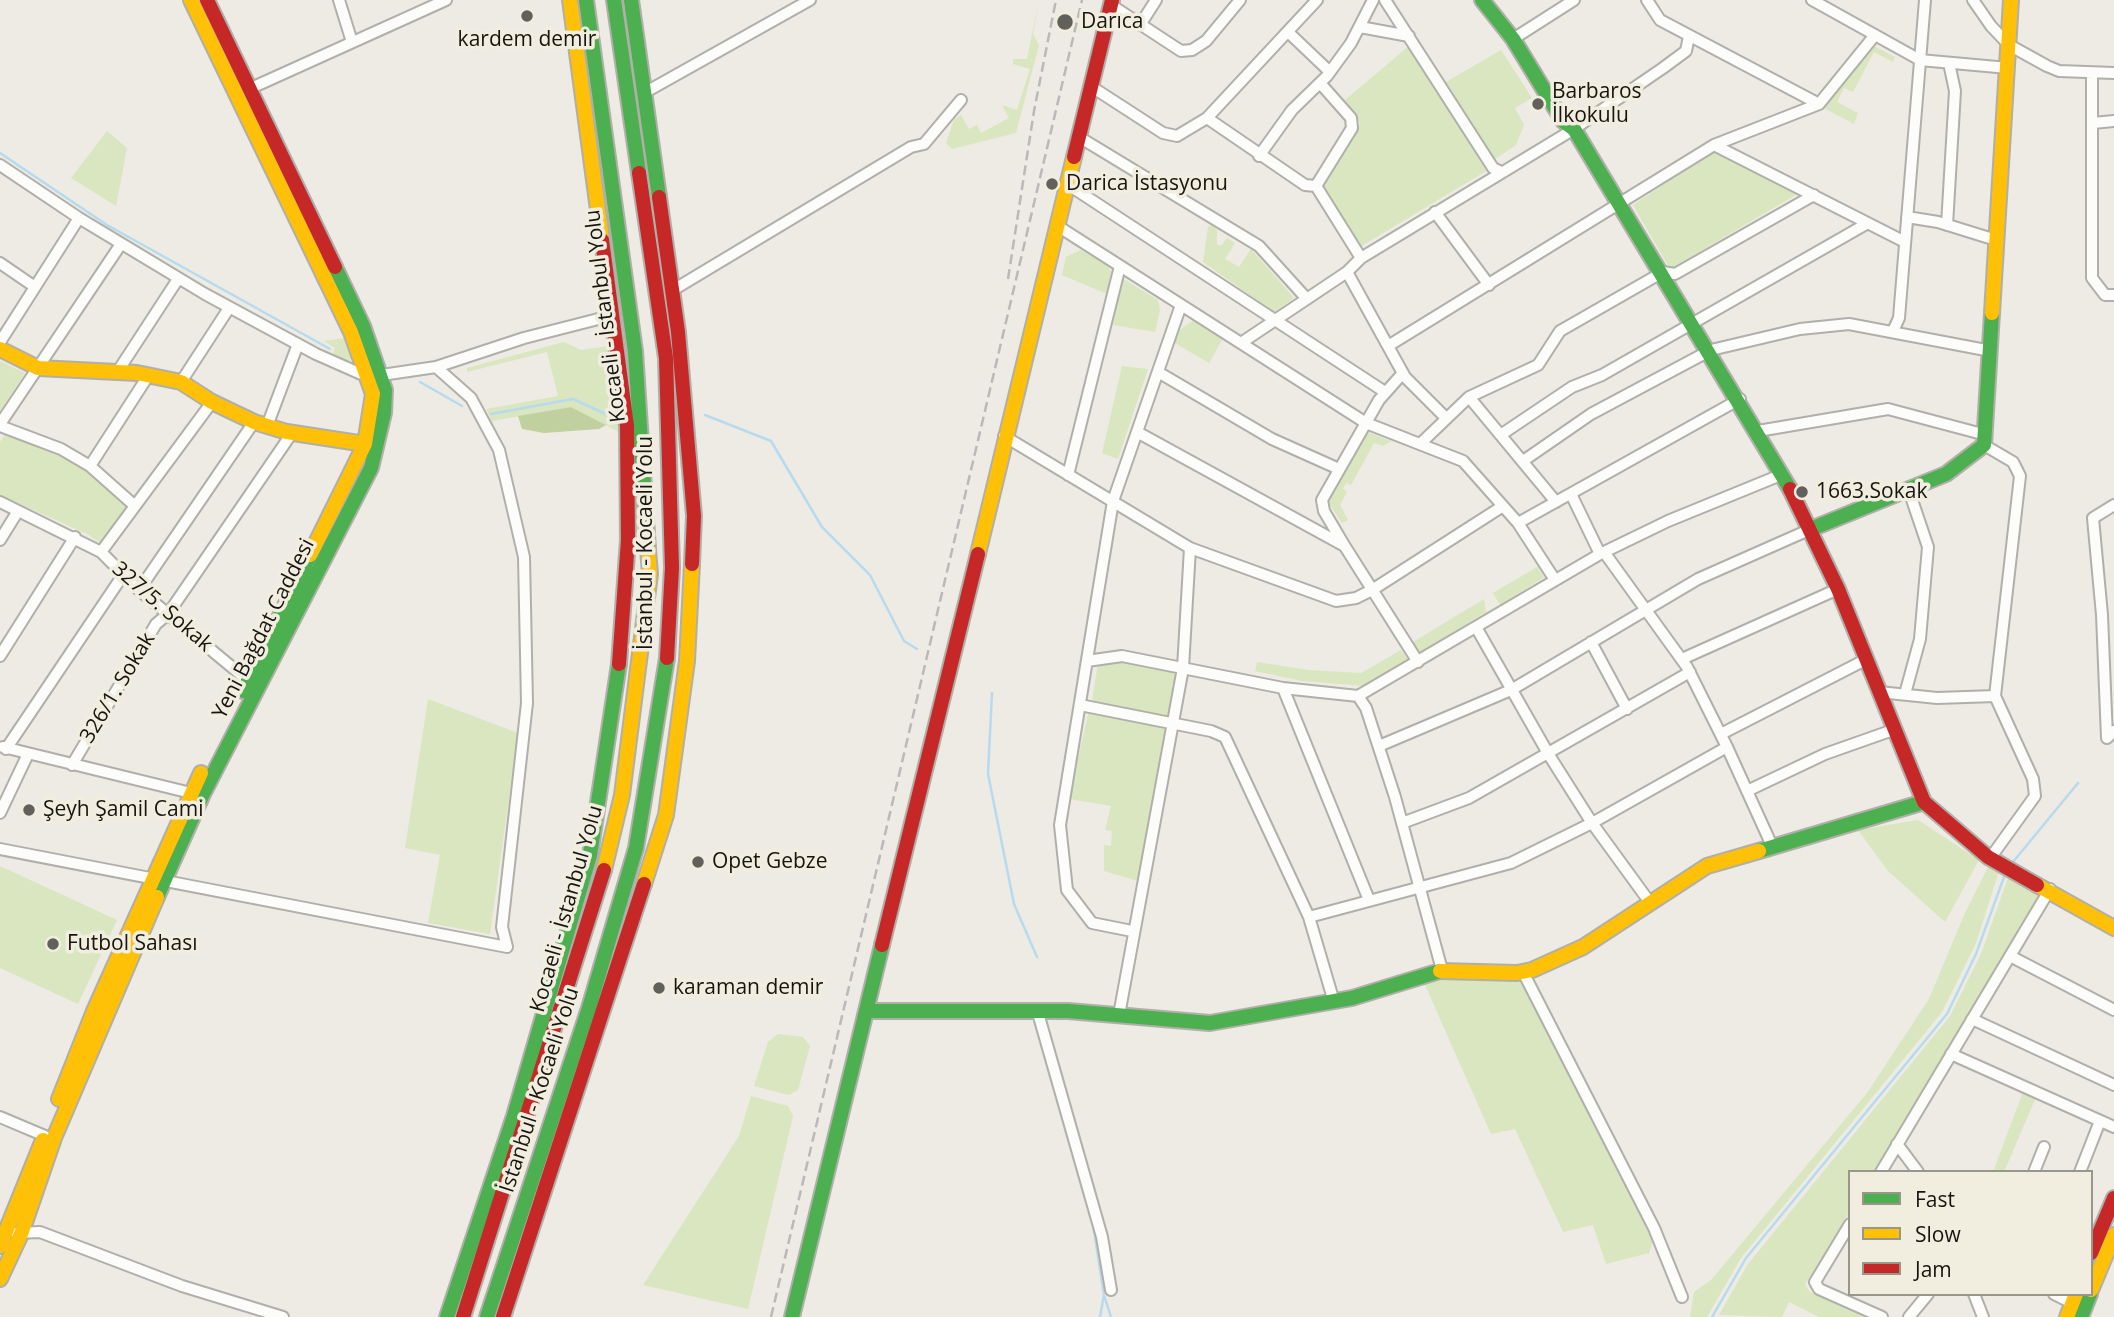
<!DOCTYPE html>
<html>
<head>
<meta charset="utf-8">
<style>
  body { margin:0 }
  #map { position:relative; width:2114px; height:1317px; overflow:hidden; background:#edebe3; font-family:"Open Sans",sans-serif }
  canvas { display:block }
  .legend { position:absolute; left:1848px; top:1170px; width:245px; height:126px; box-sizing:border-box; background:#f1eedf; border:2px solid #99978c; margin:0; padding:9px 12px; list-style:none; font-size:21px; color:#161510 }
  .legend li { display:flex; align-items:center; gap:14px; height:35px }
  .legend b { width:35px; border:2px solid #99978c }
</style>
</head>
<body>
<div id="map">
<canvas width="2114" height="1317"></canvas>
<ul class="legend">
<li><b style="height:9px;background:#4caf50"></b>Fast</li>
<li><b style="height:9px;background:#ffc107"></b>Slow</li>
<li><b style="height:9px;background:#c62828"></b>Jam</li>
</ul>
</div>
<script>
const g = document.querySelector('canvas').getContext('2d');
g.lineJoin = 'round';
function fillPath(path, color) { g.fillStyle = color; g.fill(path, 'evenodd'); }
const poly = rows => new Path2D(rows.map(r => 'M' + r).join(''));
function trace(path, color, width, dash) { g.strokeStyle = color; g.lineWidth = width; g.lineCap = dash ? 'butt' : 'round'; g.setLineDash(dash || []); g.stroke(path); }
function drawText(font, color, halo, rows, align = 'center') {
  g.font = font + ' "Open Sans",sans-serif'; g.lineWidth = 7; g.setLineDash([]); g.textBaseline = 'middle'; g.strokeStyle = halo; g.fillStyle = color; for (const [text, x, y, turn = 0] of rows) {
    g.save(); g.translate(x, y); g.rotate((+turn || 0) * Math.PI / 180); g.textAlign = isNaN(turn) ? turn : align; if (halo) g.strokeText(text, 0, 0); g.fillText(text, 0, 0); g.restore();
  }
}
fillPath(poly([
  [1039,0,1033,34,1039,45,1016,133,952,149,946,143,954,120,961,115,969,129,977,125,981,133,1009,118,1002,105,1017,110,1030,69,1013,64,1013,59,1027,59],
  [1410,45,1486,171,1360,247,1323,186,1360,123,1345,100],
  [1874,46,1895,57,1893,62,1874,52,1853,92,1844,88,1837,102,1858,113,1854,124,1824,108],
  [1501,50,1532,98,1515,108,1524,125,1516,145,1495,159,1446,82],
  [107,131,127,148,116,206,71,178],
  [1715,150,1799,193,1670,269,1633,205],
  [1212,225,1217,230,1217,245,1222,245,1227,238,1235,243,1225,259,1239,267,1251,249,1294,298,1274,312,1203,262,1208,227],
  [1081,250,1108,265,1111,273,1107,294,1062,275,1066,257],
  [1122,278,1158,300,1160,310,1155,332,1113,325],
  [1194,320,1223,338,1209,363,1173,342,1177,332],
  [344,338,352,360,350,361,332,356,335,348,324,341],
  [564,342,581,350,608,346,619,432,571,407,492,421,486,409,558,396,547,352,467,372,467,368],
  [0,361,25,373,0,411],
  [1122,366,1148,369,1118,459,1102,453],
  [1367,432,1391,441,1383,446,1374,443,1351,485,1346,483,1343,489,1347,492,1340,505,1348,520,1342,523,1328,502],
  [6,433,58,454,88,470,128,506,100,543,89,535,0,495,0,442],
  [1537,567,1544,577,1500,605,1493,593],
  [1484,599,1486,612,1420,652,1413,642],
  [1401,650,1408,660,1364,686,1302,681,1255,671,1257,662,1309,670,1361,673],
  [1119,662,1178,671,1168,717,1092,701,1098,663],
  [428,699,518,733,490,934,428,923,440,855,405,848],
  [1089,710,1168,726,1138,881,1104,871,1104,845,1111,846,1112,831,1105,830,1111,806,1069,799],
  [1918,820,1979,860,1945,922,1888,871,1858,830],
  [1989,865,1999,871,1976,943,1942,1012,1741,1258,1707,1317,1690,1317,1694,1292,1711,1280,1867,1093,1929,999,1964,915],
  [0,866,117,920,78,1004,0,968],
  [2009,875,2040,895,1874,1172,1850,1172,1850,1211,1805,1285,1810,1292,1865,1317,1819,1317,1789,1302,1782,1317,1719,1315,1748,1264,1950,1016,1981,954],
  [1451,976,1523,980,1654,1238,1649,1253,1606,1264,1593,1225,1563,1232,1515,1129,1491,1134,1425,985],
  [778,1034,803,1037,810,1046,798,1090,789,1095,754,1086,768,1042],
  [2023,1092,2036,1097,2004,1172,1993,1172],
  [751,1096,788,1106,793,1116,748,1309,643,1285,739,1136]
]), '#d9e6bf');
fillPath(poly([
  [571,407,606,425,599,429,544,433,522,429,518,416]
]), '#c0d19f');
trace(poly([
  [0,153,107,225,330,349],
  [420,382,462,406],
  [491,414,573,399,610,416],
  [705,415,771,441,822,527,870,575,904,641,917,649],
  [992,693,988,774,1014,904,1037,957],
  [2013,862,2078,783],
  [1093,1224,1104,1295,1111,1317],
  [1100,1317,1104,1295],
  [1712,1317,1746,1258,1947,1014,1976,954,2004,877]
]), '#b8daef', 2.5);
const street = poly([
  [339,0,352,42],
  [1385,0,1493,168,1501,172],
  [1647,0,1660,20,1819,104],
  [1812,0,1920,60,2008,68],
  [1973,0,1991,26,2009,45,2047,66,2059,71,2114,73],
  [1111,5,1181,51,1192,50,1206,41,1240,0],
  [1140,25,1156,0],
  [1360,27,1409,36],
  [1288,32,1330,72],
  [1513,39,1574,0],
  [2092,73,2092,278,2105,295,2114,295],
  [1092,87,1163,133,1177,136,1207,118,1317,0],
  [249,89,446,0],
  [644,93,810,0],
  [1207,118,1305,185,1316,186,1361,258],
  [2093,123,2114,121],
  [1079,137,1259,246,1307,299],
  [1714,145,1905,242],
  [1259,156,1292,110,1327,76,1351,43,1373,0],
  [0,165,79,218,205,294,316,354,368,377,436,367,524,338,614,315],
  [1067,184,1385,392],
  [1316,186,1352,128,1351,118,1320,83],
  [1435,212,1489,285],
  [1907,217,1938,222,1996,240],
  [1056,225,1366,423,1463,461,1518,523,1555,580],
  [1947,225,1955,91,1949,63],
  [0,263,35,287],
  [1347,272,1405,377,1446,418],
  [673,290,911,147,924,144,961,100],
  [1893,331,1899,318,1925,0],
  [0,342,79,218],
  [1241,343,1347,272,1361,258,1574,129,1663,68,1686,51,1689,36],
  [1388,346,1714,145,1819,104,1875,35],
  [118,371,178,279],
  [1158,372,1272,439,1339,469],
  [1403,373,1379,400,1322,500,1324,511,1344,545,1418,662],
  [181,382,229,308],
  [1469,397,1538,365,1560,331,1663,272,1675,274,1814,195],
  [0,424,121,244],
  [0,426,61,449,90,466,135,506],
  [267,426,298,344],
  [1758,431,1888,409,1986,435],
  [1137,432,1343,545],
  [1502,434,1572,387,1602,375,1868,223],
  [1004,436,1190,548,1336,601,1356,598,1372,590,1503,506],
  [1420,444,1469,397,1556,502],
  [1984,445,2013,462,2020,476,1995,696,2033,779,2035,796,1991,857,1988,857],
  [1523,461,1591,414,1711,350,1800,329,1849,324,1991,351],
  [90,466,148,376],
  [1068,475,1120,266],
  [1571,494,1600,554],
  [0,502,101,552,139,590,251,683],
  [2114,505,2093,518,2102,615,2107,738,2114,731],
  [1518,523,1740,399],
  [0,540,18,511],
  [101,552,212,402],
  [1604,552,1687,667,1727,747],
  [139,590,254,422],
  [1476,627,1549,755,1592,823,1651,904],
  [1591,642,1627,709],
  [0,656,75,537],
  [1682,659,1838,589],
  [1087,661,1122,656,1283,688,1358,696,1600,554,1668,521,1783,474],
  [1283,688,1369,900],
  [1879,692,1937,698,1995,696],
  [1905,694,1920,639,1928,547,1908,488],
  [1358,696,1366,708,1395,797,1442,970],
  [1080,705,1211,731,1225,737,1309,917,1334,1002],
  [1721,734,1865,660],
  [1379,746,1511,690,1698,579,1811,529],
  [3,747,191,793],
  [6,749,123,575],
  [72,765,156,624,168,614,292,433],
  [1747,791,1825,754,1893,730],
  [0,813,27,756],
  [1402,823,1469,798,1690,672],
  [0,849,507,947,502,927,527,703,524,557,499,450,471,398,436,367],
  [1309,917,1511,863,1592,823,1727,747,1773,848],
  [1132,931,1092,923,1067,890,1060,825,1113,501,1181,305],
  [2010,956,2114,1010],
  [1523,972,1654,1228,1682,1297],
  [1038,1013,1102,1237,1111,1290],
  [1119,1015,1183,668,1190,548],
  [1972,1019,2114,1085],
  [1951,1054,2114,1127],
  [0,1117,45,1136],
  [1897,1144,1918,1172],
  [1881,1172,2050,889],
  [2034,1172,2044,1147],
  [2080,1172,2100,1121],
  [1850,1224,1815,1282,1819,1289,1882,1317],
  [16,1233,40,1232,182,1286,283,1317],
  [1974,1294,1983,1317],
  [2054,1294,2072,1303],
  [1909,1317,1928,1294]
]);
const fast = poly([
  [586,0,635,351,648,549],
  [614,0,639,173],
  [631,0,659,197],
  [1482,0,1513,39,1563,121,1574,129,1790,489],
  [1811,529,1946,474,1984,445,1992,313],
  [243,691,310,555],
  [1759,851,1924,802],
  [157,897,203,794,371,468,384,413,385,390,363,326,335,267],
  [866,1011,1068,1011,1210,1023,1352,998,1440,971],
  [447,1317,514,1116,590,855,619,664],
  [487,1317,589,1008,636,848,667,658],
  [792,1317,882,945],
  [2081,1317,2090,1294]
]);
const slow = poly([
  [191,0,351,332,373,394,365,444,310,555],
  [570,0,602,240],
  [1992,313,2011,0],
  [0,349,38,368,137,373,181,382,212,402,254,422,287,432,365,444],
  [978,554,1074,157],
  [604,870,622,795,650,574,648,549],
  [644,884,666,815,687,661,692,564],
  [2037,885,2114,928],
  [1440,971,1517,973,1532,970,1583,947,1707,866,1759,851],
  [59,1099,94,1011,201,773],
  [0,1246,43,1140],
  [0,1279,21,1234,54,1138,157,897],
  [2091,1290,2114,1235],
  [2067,1317,2076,1294]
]);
const jam = poly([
  [207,0,335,267],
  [1074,157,1112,0],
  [639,173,666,358,672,568,667,658],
  [659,197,678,332,694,516,692,564],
  [602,240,627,426,628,540,619,664],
  [1790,489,1838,589,1924,802,1988,857,2037,885],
  [882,945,978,554],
  [2091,1253,2114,1198],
  [463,1317,604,870],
  [503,1317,644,884]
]);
trace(street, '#b0afa9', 14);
trace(fast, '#b0afa9', 18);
trace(slow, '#b0afa9', 18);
trace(jam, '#b0afa9', 18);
trace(street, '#fcfcfb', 10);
trace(fast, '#4caf50', 14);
trace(slow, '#ffc107', 14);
trace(jam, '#c62828', 14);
trace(poly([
  [1008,279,1034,111,1056,0],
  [771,1317,1082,0]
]), '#bab9b7', 2.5, [10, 5]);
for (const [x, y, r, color] of [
  [527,16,7,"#61605a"],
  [1065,22,9,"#61605a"],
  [1538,104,7,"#61605a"],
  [1052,184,7,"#61605a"],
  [1802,492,7,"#61605a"],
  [29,810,7,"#61605a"],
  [698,862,7,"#61605a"],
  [53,944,7,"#61605a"],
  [659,988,7,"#61605a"]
]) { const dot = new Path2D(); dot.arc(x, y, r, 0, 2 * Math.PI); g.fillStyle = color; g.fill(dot); trace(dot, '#f1eedf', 2.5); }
drawText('21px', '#161510', '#f1eedf', [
  ["Darıca",1081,22],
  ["kardem demir",527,40,"center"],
  ["Barbaros",1552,92],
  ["İlkokulu",1552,116],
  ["Darica İstasyonu",1066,184],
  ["1663.Sokak",1816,492],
  ["Şeyh Şamil Cami",43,810],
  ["Opet Gebze",712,862],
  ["Futbol Sahası",67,944],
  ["karaman demir",673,988]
], 'left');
drawText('21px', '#161510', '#f1eedf', [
  ["Kocaeli - İstanbul Yolu",606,316,-97],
  ["İstanbul - Kocaeli Yolu",646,543,-90],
  ["327/5. Sokak",162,607,41],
  ["Yeni Bağdat Caddesi",264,629,-63],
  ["326/1. Sokak",118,688,-59],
  ["Kocaeli - İstanbul Yolu",567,909,-74],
  ["İstanbul - Kocaeli Yolu",540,1090,-72]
]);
</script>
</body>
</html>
